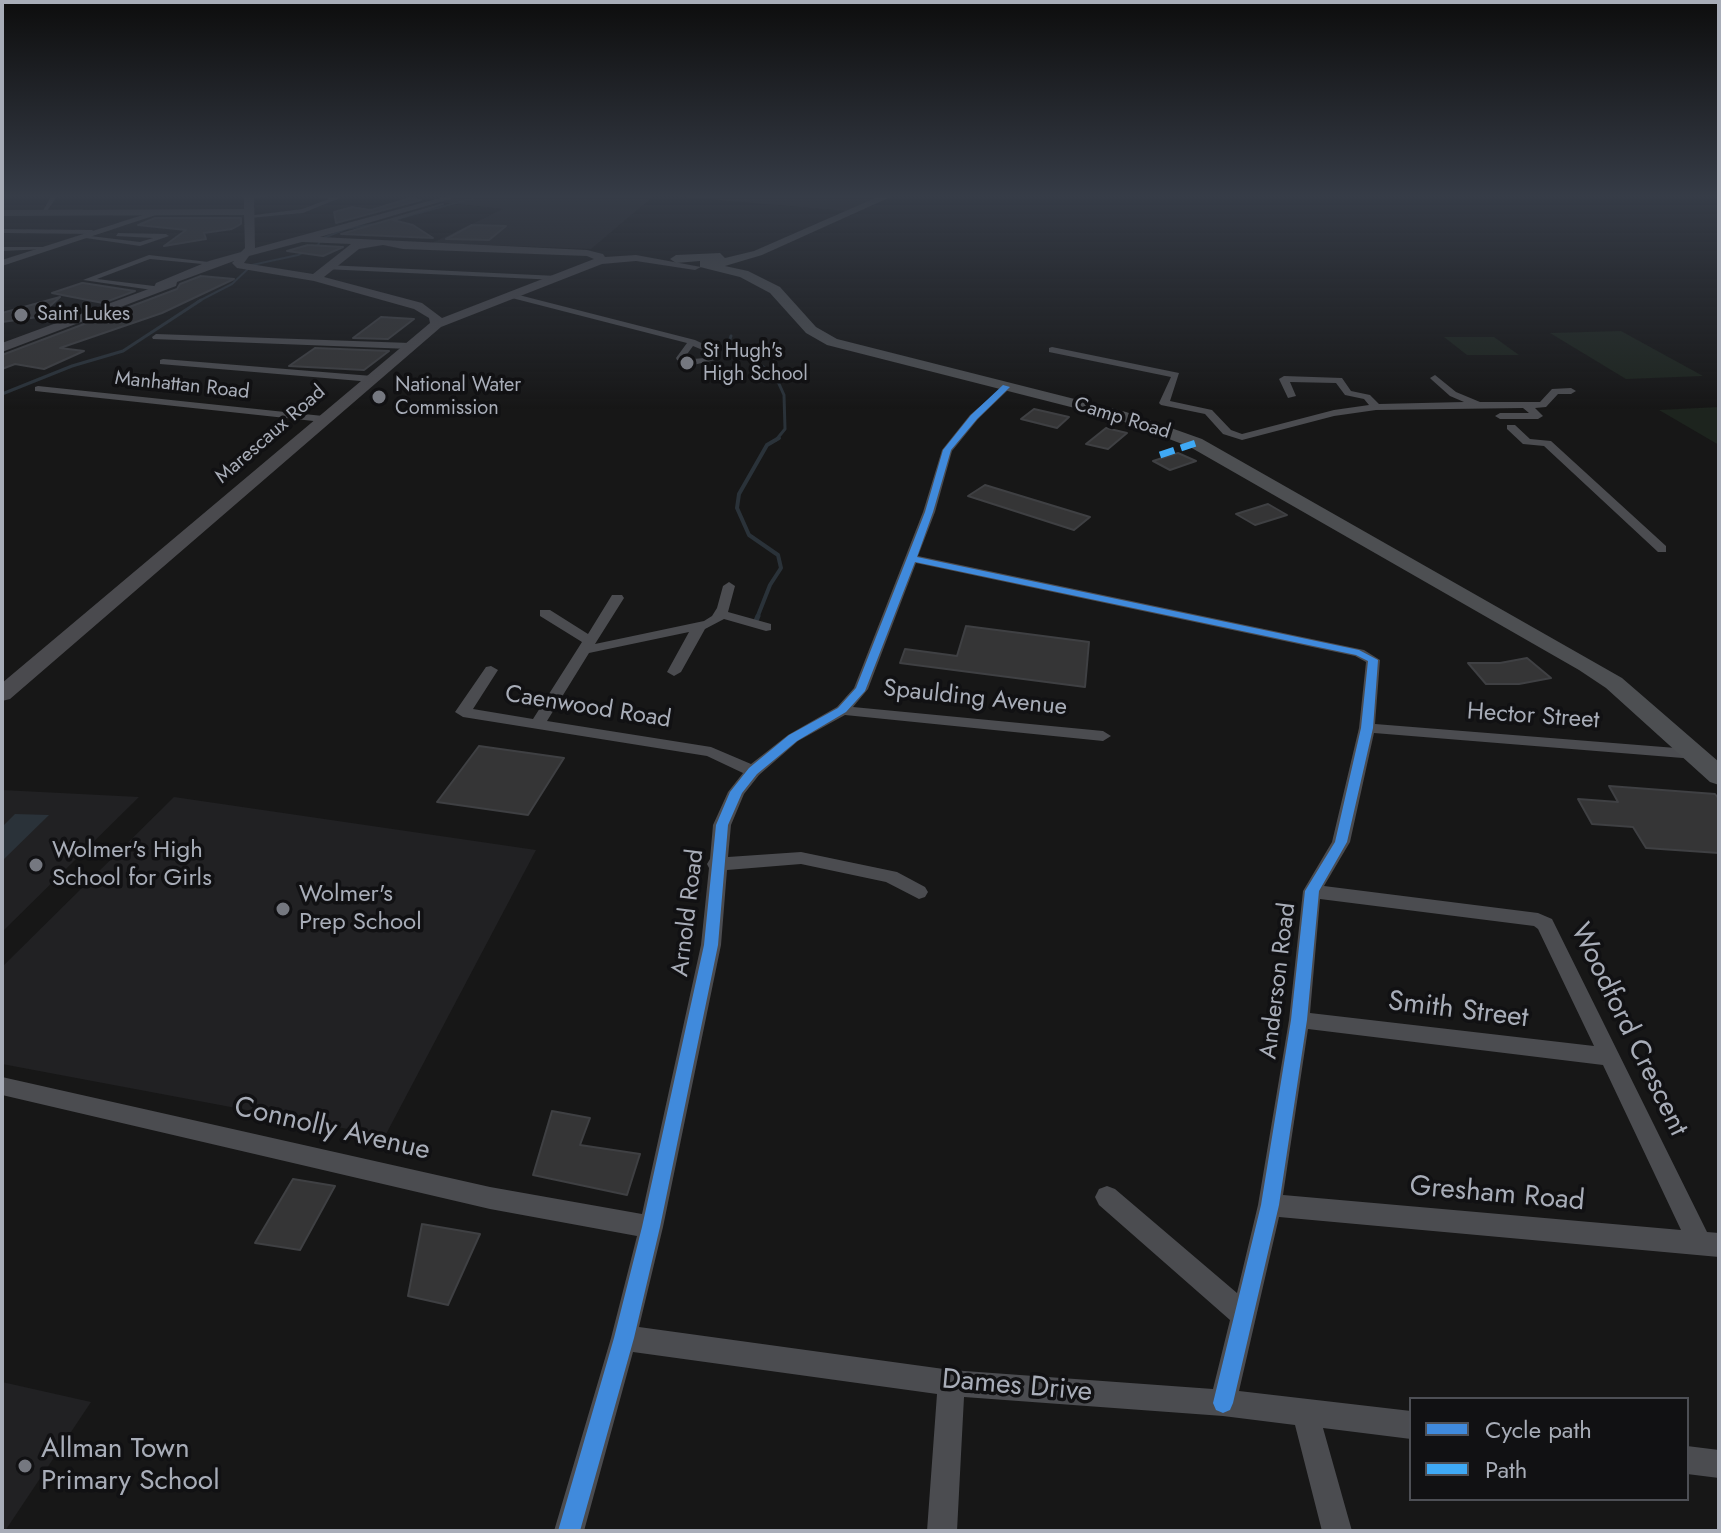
<!DOCTYPE html>
<html>
<head>
<meta charset="utf-8">
<style>
  body { margin:0 }
  #map { position:relative; width:1721px; height:1533px; overflow:hidden; background:#171717; font-family:Jost,sans-serif }
  canvas { display:block }
  .frame { position:absolute; inset:0; border:4px solid #a8adb8; pointer-events:none }
  .legend { position:absolute; left:1409px; top:1397px; width:280px; height:104px; box-sizing:border-box; background:#111113; border:2px solid #4d4f55; margin:0; padding:10px 14px; list-style:none; font-size:24px; color:#a8adb8 }
  .legend li { display:flex; align-items:center; gap:16px; height:40px }
  .legend b { width:40px; border:2px solid #4d4f55 }
</style>
</head>
<body>
<div id="map">
<canvas width="1721" height="1533"></canvas>
<div class="frame"></div>
<ul class="legend">
<li><b style="height:10px;background:#408adc"></b>Cycle path</li>
<li><b style="height:10px;background:#3fa9f5"></b>Path</li>
</ul>
</div>
<script>
const g = document.querySelector('canvas').getContext('2d');
g.lineJoin = 'round';
function fillPath(path, color) { g.fillStyle = color; g.fill(path, 'evenodd'); }
const poly = rows => new Path2D(rows.map(r => 'M' + r).join(''));
function trace(path, color, width, dash) { g.strokeStyle = color; g.lineWidth = width; g.lineCap = dash ? 'butt' : 'round'; g.setLineDash(dash || []); g.stroke(path); }
function drawText(font, color, halo, rows, align = 'center') {
  g.font = font + ' Jost,sans-serif'; g.lineWidth = 7; g.setLineDash([]); g.textBaseline = 'middle'; g.strokeStyle = halo; g.fillStyle = color; for (const [text, x, y, turn = 0] of rows) {
    g.save(); g.translate(x, y); g.rotate((+turn || 0) * Math.PI / 180); g.textAlign = isNaN(turn) ? turn : align; if (halo) g.strokeText(text, 0, 0); g.fillText(text, 0, 0); g.restore();
  }
}
fillPath(poly([
  [463,195,655,195,591,249,432,243,503,209,439,202],
  [662,195,883,195,846,211],
  [2,790,139,797,2,932],
  [174,797,536,850,385,1136,2,1064,2,967],
  [2,1382,91,1402,5,1531,2,1531]
]), '#212123');
fillPath(poly([
  [1621,331,1703,376,1626,379,1550,333],
  [1444,337,1494,337,1519,355,1467,355],
  [1719,407,1719,445,1659,410]
]), '#1d241e');
fillPath(poly([
  [15,814,49,815,2,861,2,827]
]), '#2a3239');
trace(poly([
  [390,221,485,195],
  [197,302,232,284,252,265,298,255,318,245,321,239,346,229,380,223]
]), '#2a3239', 2);
trace(poly([
  [731,336,729,342,734,347,775,375,784,395,785,429,776,440],
  [2,394,72,366,123,351,201,300]
]), '#2a3239', 3);
trace(poly([
  [757,618,770,585,781,568,778,555,749,535,737,508,739,494,767,445,779,438]
]), '#2a3239', 4);
trace(poly([
  [755,623,758,616]
]), '#2a3239', 5);
const building = poly([
  [410,198,421,200,336,223,334,212,352,207,371,210,410,198],
  [443,204,393,220,413,225,433,238,341,234,443,204],
  [155,218,241,218,241,224,232,229,204,233,206,239,164,246,186,230,138,225,155,218],
  [472,225,506,226,489,240,446,239,472,225],
  [308,245,343,247,323,256,287,251,308,245],
  [201,276,234,279,162,313,60,348,84,351,44,369,15,364,2,369,2,355,177,289,180,284,201,276],
  [82,283,83,283,135,291,103,303,52,293,82,283],
  [60,297,38,317,2,322,2,313,60,297],
  [381,317,414,319,388,339,353,338,381,317],
  [315,348,389,351,364,370,289,366,315,348],
  [1034,409,1069,417,1057,428,1021,419,1034,409],
  [1106,428,1127,433,1108,449,1086,444,1106,428],
  [1178,453,1196,461,1170,470,1153,461,1178,453],
  [985,485,1090,517,1074,530,968,496,985,485],
  [1268,504,1287,515,1255,525,1236,514,1268,504],
  [966,626,1089,642,1085,687,900,663,905,649,957,656,966,626],
  [1527,658,1551,678,1519,684,1486,684,1468,663,1500,663,1527,658],
  [479,746,564,758,528,815,437,802,479,746],
  [1609,786,1715,794,1719,799,1719,853,1646,848,1633,827,1592,824,1578,799,1618,802,1609,786],
  [552,1111,590,1118,580,1145,640,1154,627,1195,533,1175,552,1111],
  [293,1179,335,1186,300,1250,255,1243,293,1179],
  [422,1224,480,1234,448,1305,408,1296,422,1224]
]);
fillPath(building, '#353536');
trace(building, '#3f4043', 2);
fillPath(poly([
  [52,195,58,195,45,214,41,214,52,195],
  [248,195,286,195,246,198,248,195],
  [313,195,340,198,303,213,250,218,247,216,302,209,329,199,313,195],
  [2,229,92,230,95,232,92,234,2,233,2,229],
  [118,233,166,234,169,236,140,246,79,237,82,235,140,242,153,238,116,236,118,233],
  [2,247,43,247,47,249,2,251,2,247],
  [149,255,217,263,213,265,150,259,97,279,162,287,159,291,83,280,149,255],
  [327,265,557,276,561,278,557,280,324,269,327,265],
  [511,293,695,340,712,348,715,360,693,365,677,360,676,358,687,343,508,297,511,293],
  [693,346,705,351,705,358,693,359,685,357,693,346],
  [156,334,410,343,414,346,410,349,153,339,152,337,156,334],
  [1052,347,1179,373,1170,401,1212,410,1231,430,1242,434,1334,410,1369,405,1364,399,1345,395,1336,383,1290,382,1296,396,1288,398,1279,379,1284,376,1342,378,1351,391,1370,395,1379,404,1464,402,1450,396,1432,380,1430,378,1435,375,1456,392,1480,402,1540,402,1552,389,1571,388,1576,391,1571,394,1558,394,1546,407,1535,408,1543,416,1538,419,1500,419,1495,416,1500,413,1529,413,1523,408,1376,410,1334,416,1242,440,1223,434,1205,414,1161,405,1159,403,1171,377,1049,352,1049,348,1052,347],
  [163,359,372,376,377,379,372,382,160,364,160,360,163,359],
  [1006,384,1009,385,1009,389,978,419,952,451,935,512,918,556,1364,650,1380,660,1375,724,1701,750,1703,754,1695,759,1374,733,1350,842,1324,886,1538,913,1552,919,1707,1232,1719,1233,1719,1257,1279,1217,1239,1391,1411,1411,1411,1439,1323,1428,1352,1531,1322,1531,1295,1425,1223,1416,964,1397,957,1531,927,1531,937,1394,633,1352,584,1531,554,1531,611,1338,637,1236,490,1209,2,1095,2,1077,490,1187,642,1214,701,945,709,868,707,864,710,859,713,825,728,792,743,773,707,756,463,717,455,712,486,667,491,666,498,670,473,709,533,719,582,642,540,616,540,610,550,610,588,634,612,595,622,595,624,598,595,644,704,621,712,616,717,608,723,586,729,582,735,586,728,612,771,624,771,630,766,631,724,619,705,629,681,672,674,676,667,672,689,632,589,653,547,721,711,747,751,764,788,735,837,707,854,688,923,512,942,450,970,415,1006,384],
  [916,563,1355,656,1366,662,1359,728,1332,842,1303,891,1289,1020,1258,1205,1237,1293,1115,1189,1107,1186,1099,1189,1095,1197,1099,1205,1230,1320,1213,1389,951,1370,639,1327,663,1227,721,945,727,870,801,864,886,882,919,899,925,897,928,892,925,887,897,872,801,852,728,857,731,825,744,794,759,775,798,741,845,715,1103,741,1111,736,1103,731,853,707,868,689,916,563],
  [1320,899,1534,926,1538,929,1594,1046,1310,1013,1320,899],
  [1308,1029,1603,1065,1681,1230,1283,1195,1308,1029],
  [38,386,323,416,328,419,323,422,35,391,35,387,38,386],
  [1507,425,1515,425,1530,439,1551,441,1666,546,1666,552,1658,552,1544,446,1523,444,1507,429,1507,425],
  [1687,1446,1719,1450,1719,1478,1687,1474,1687,1446]
]), '#4b4c50');
fillPath(poly([
  [155,211,162,213,2,266,2,260,155,211]
]), '#4b4c50');
fillPath(poly([
  [244,195,254,195,255,248,451,195,464,195,320,237,587,250,603,254,605,257,636,255,701,267,695,270,636,261,602,264,441,327,10,699,2,701,2,683,430,323,429,318,414,309,314,281,237,268,232,263,234,261,177,282,176,286,2,352,2,343,154,287,156,283,209,261,241,252,245,248,244,215,2,216,2,210,244,209,244,195],
  [302,242,351,244,313,274,244,263,249,256,302,242],
  [383,245,403,249,587,256,594,259,442,318,422,303,324,277,359,249,383,245]
]), '#4a4a4e');
fillPath(poly([
  [882,195,895,195,762,255,725,266,748,271,780,287,816,327,837,339,1126,412,1202,439,1622,678,1719,762,1719,785,1710,782,1606,688,1579,670,1190,447,1114,418,827,345,806,333,770,293,740,277,700,267,700,261,676,263,670,259,676,255,720,253,725,258,754,251,882,195]
]), '#4d4f52');
trace(poly([
  [1160,455,1196,443]
]), '#3fa9f5', 7, [15, 7]);
fillPath(poly([
  [1003,385,1010,387,977,419,951,450,933,512,917,557,1359,650,1378,660,1373,728,1347,842,1319,891,1307,1020,1279,1205,1233,1403,1230,1410,1223,1413,1216,1410,1213,1403,1261,1205,1291,1020,1305,891,1335,842,1361,728,1368,661,1356,655,915,562,865,691,846,712,797,741,757,774,742,793,728,825,718,945,660,1227,634,1338,580,1531,558,1531,614,1338,642,1227,704,945,716,825,730,792,749,768,789,735,838,708,856,688,925,512,943,450,971,415,1003,385]
]), '#408adc');
const sky = g.createLinearGradient(0, 0, 0, 409);
sky.addColorStop(0, '#0d0d0d');
sky.addColorStop(0.48, '#363c47');
sky.addColorStop(1, '#363c4700');
g.fillStyle = sky;
g.fillRect(0, 0, 1721, 409);
for (const [x, y, r, color] of [
  [21,315,8,"#757880"],
  [687,363,8,"#757880"],
  [379,397,8,"#757880"],
  [36,865,8,"#757880"],
  [283,909,8,"#757880"],
  [25,1466,8,"#757880"]
]) { const dot = new Path2D(); dot.arc(x, y, r, 0, 2 * Math.PI); g.fillStyle = color; g.fill(dot); trace(dot, '#111113', 3); }
drawText('20px', '#a8adb8', '#111113', [
  ["Saint Lukes",37,315],
  ["St Hugh's",703,352],
  ["High School",703,375],
  ["National Water",395,386],
  ["Commission",395,409]
], 'left');
drawText('20px', '#a8adb8', '#111113', [
  ["Manhattan Road",182,386,6],
  ["Camp Road",1122,419,17],
  ["Marescaux Road",271,435,-41]
]);
drawText('24px', '#a8adb8', '#111113', [
  ["Spaulding Avenue",975,699,6],
  ["Caenwood Road",588,708,9],
  ["Hector Street",1533,717,4],
  ["Arnold Road",689,913,-83],
  ["Anderson Road",1279,981,-83]
]);
drawText('24px', '#a8adb8', '#111113', [
  ["Wolmer's High",52,851],
  ["School for Girls",52,879],
  ["Wolmer's",299,895],
  ["Prep School",299,923]
], 'left');
drawText('28px', '#a8adb8', '#111113', [
  ["Smith Street",1458,1011,7],
  ["Woodford Crescent",1628,1030,64],
  ["Connolly Avenue",332,1130,13],
  ["Gresham Road",1497,1195,5],
  ["Dames Drive",1017,1387,5]
]);
drawText('28px', '#a8adb8', '#111113', [
  ["Allman Town",41,1450],
  ["Primary School",41,1482]
], 'left');
</script>
</body>
</html>
